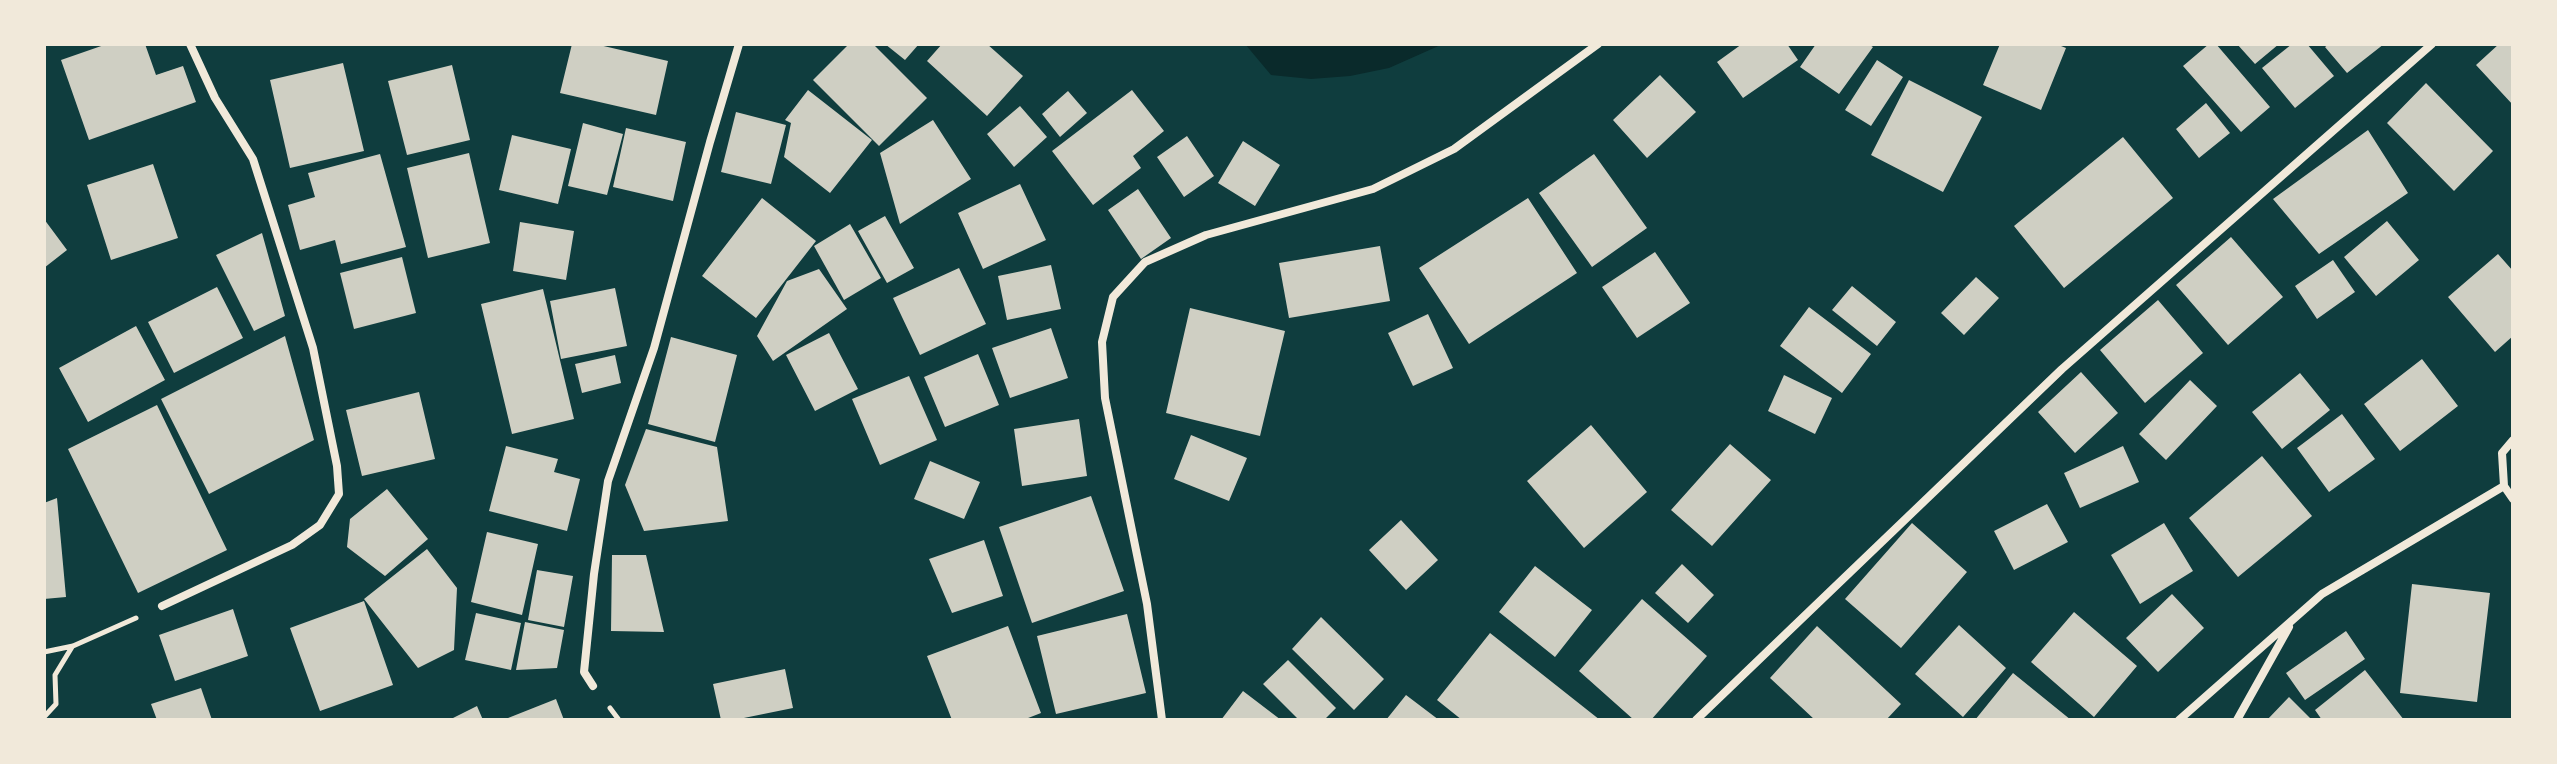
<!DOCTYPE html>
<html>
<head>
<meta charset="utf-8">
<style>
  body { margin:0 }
  #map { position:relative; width:2557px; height:764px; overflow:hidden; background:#0f3d3e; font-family:Overpass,sans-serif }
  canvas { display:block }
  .frame { position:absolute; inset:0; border:46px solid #f1e9da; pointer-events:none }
</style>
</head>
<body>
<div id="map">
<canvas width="2557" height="764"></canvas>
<div class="frame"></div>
</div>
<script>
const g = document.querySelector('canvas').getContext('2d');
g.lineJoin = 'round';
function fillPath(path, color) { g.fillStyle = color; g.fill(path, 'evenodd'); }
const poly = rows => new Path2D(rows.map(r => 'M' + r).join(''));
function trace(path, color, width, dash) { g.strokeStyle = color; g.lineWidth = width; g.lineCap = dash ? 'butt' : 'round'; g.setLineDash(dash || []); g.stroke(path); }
fillPath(poly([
  [1245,44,1443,44,1389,68,1350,76,1311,79,1271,75]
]), '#0a2a2b');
fillPath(poly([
  [107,44,145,44,156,75,183,66,196,102,89,140,61,60],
  [572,44,595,44,668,61,656,115,560,93],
  [849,44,873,44,927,98,879,146,813,80],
  [885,44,919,44,905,60],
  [942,44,987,44,1023,76,987,116,927,61],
  [1742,44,1787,44,1798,60,1743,98,1717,62],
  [1816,44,1868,44,1873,47,1839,94,1800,67],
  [2000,44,2056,44,2066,48,2041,110,1983,85],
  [2209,44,2216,44,2270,107,2241,132,2183,66],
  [2237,44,2279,44,2255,64],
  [2292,44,2307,44,2334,76,2295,108,2262,68],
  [2329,44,2384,44,2347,73,2325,47],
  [2499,44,2513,44,2513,105,2476,65],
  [1877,60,1903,77,1871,126,1845,110],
  [343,63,364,151,290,168,270,80],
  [452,65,470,140,407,155,388,81],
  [1660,75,1696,112,1647,158,1613,120],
  [1909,80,1982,117,1943,192,1871,155],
  [2426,83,2493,151,2454,191,2387,123],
  [808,90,872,140,830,193,784,157,791,123,785,120],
  [1132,90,1164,131,1133,156,1141,168,1093,205,1052,151],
  [1068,91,1087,113,1060,137,1042,114],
  [2206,103,2230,133,2199,158,2176,129],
  [1020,106,1047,137,1014,167,987,134],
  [736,112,786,125,771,184,721,172],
  [933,120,971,179,900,224,880,153],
  [583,123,623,134,607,195,568,186],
  [626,128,686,142,673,201,613,187],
  [2368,130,2408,193,2319,254,2273,199],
  [512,135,571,149,558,204,499,190],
  [1187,136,1214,176,1184,197,1157,157],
  [2123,137,2173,198,2064,288,2014,226],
  [1243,141,1280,165,1255,206,1218,183],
  [469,153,490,243,428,258,407,168],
  [380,154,406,247,341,264,335,240,300,250,288,205,315,197,308,173],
  [1594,154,1647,228,1592,267,1539,193],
  [153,164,178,238,111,260,87,185],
  [1020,184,1046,240,983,269,958,213],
  [1138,189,1171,238,1141,259,1108,210],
  [762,198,816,241,756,318,702,276],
  [1528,198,1577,273,1469,344,1419,268],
  [885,216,914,268,887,283,858,231],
  [44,219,67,250,44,268],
  [2387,221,2419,260,2376,296,2344,257],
  [520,222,574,231,566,280,513,271],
  [850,224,881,278,844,300,814,246],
  [262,233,285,316,254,331,216,255],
  [2231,237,2283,297,2228,345,2176,285],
  [1380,246,1390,301,1289,318,1279,263],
  [1655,252,1690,303,1637,338,1602,287],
  [2498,254,2513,271,2513,336,2495,352,2448,297],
  [402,257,416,313,354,329,340,273],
  [2333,260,2355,292,2317,319,2295,286],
  [1051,265,1061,309,1007,320,998,276],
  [959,268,986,324,920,355,893,298],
  [819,269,847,309,773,361,757,336,787,281],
  [1976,277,1999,298,1964,335,1941,313],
  [1852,286,1896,322,1877,346,1832,310],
  [217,287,243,338,174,373,148,322],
  [615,288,627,346,561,359,550,301],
  [543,289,574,419,512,434,481,304],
  [2158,300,2203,353,2145,403,2100,350],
  [1809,307,1871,354,1842,393,1780,346],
  [1190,308,1285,331,1260,436,1166,413],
  [1428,314,1453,368,1413,386,1388,333],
  [136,326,165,380,88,422,59,368],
  [1051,328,1068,378,1010,398,992,348],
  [829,333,858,389,815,411,786,355],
  [285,336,314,440,209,494,161,399],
  [671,337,737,355,715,442,648,424],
  [978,354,999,405,945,427,924,377],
  [615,355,621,383,582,393,575,364],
  [2422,359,2458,406,2400,451,2364,404],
  [2081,372,2118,413,2075,453,2038,412],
  [2300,373,2330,410,2282,449,2252,412],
  [1784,375,1832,398,1815,434,1768,411],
  [909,376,937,440,880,465,852,399],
  [2190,380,2217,406,2166,460,2139,434],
  [419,392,435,459,362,476,346,410],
  [157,405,227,550,138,593,68,449],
  [2342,414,2375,459,2329,492,2297,448],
  [1079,419,1087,476,1022,486,1014,429],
  [1591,425,1647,492,1584,548,1527,481],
  [646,429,717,447,728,521,644,531,625,485],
  [1191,435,1247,458,1229,501,1174,479],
  [1730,444,1771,480,1712,546,1671,510],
  [506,446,558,459,554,472,580,479,567,531,489,511],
  [2123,446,2139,482,2080,508,2064,473],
  [2262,456,2312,516,2238,577,2189,518],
  [930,461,980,482,964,519,914,499],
  [387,489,428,539,385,576,347,547,350,519],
  [1091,496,1124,591,1032,623,999,527],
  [57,498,66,597,44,599,44,503],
  [2047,504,2068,542,2014,570,1994,531],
  [1401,520,1438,560,1406,590,1369,550],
  [1912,523,1967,572,1901,648,1845,599],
  [2164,523,2193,571,2140,604,2111,555],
  [487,532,538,544,522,615,471,602],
  [984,540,1003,596,952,613,929,559],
  [427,549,457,588,454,650,418,668,364,599],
  [612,555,646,555,664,632,611,631],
  [1682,564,1714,595,1688,623,1655,593],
  [1535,566,1592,610,1555,657,1499,612],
  [537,570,573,576,564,627,528,620],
  [2412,584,2490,593,2477,702,2400,693],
  [2172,594,2204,628,2158,672,2126,638],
  [1642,599,1707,656,1651,720,1634,720,1579,671],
  [364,601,393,685,320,711,290,628],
  [233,609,248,656,175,681,159,635],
  [2074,612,2137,666,2094,717,2031,662],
  [476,613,521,623,511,670,465,660],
  [1127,614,1146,693,1056,714,1037,636],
  [1321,617,1384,679,1354,710,1292,649],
  [525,622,564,630,557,668,516,670],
  [1959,625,2006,668,1963,717,1915,674],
  [1008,626,1041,713,1023,720,952,720,927,656],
  [1817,626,1901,704,1886,720,1815,720,1770,678],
  [2346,631,2365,659,2305,700,2286,673],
  [1490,633,1600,720,1462,720,1437,700],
  [1288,660,1336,708,1324,720,1299,720,1263,684],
  [785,669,793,708,734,720,721,720,713,684],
  [2365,670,2404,720,2322,720,2315,710],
  [2013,673,2071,720,1975,720],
  [201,688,212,720,157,720,151,704],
  [1243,691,1281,720,1221,720],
  [1406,695,1439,720,1386,720],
  [2289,697,2312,720,2267,720],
  [556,699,564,720,503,720],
  [477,706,483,720,449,720]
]), '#cfcfc3');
trace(poly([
  [44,652,73,646,136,618],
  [610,708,619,720],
  [44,717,56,704,55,675,72,647]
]), '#f1e9da', 5);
trace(poly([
  [2513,440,2502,453,2504,486,2513,499],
  [162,606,292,545,320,525,339,494,337,466,313,348,253,159,215,98,190,44],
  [593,686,584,672,594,574,608,481,654,348,710,142,739,44],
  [1162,720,1147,604,1105,398,1102,342,1113,297,1145,262,1206,235,1373,189,1454,149,1598,44],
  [1696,720,2062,369,2432,44],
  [2179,720,2322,594,2504,486],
  [2237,720,2289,627]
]), '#f1e9da', 8);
</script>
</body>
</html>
